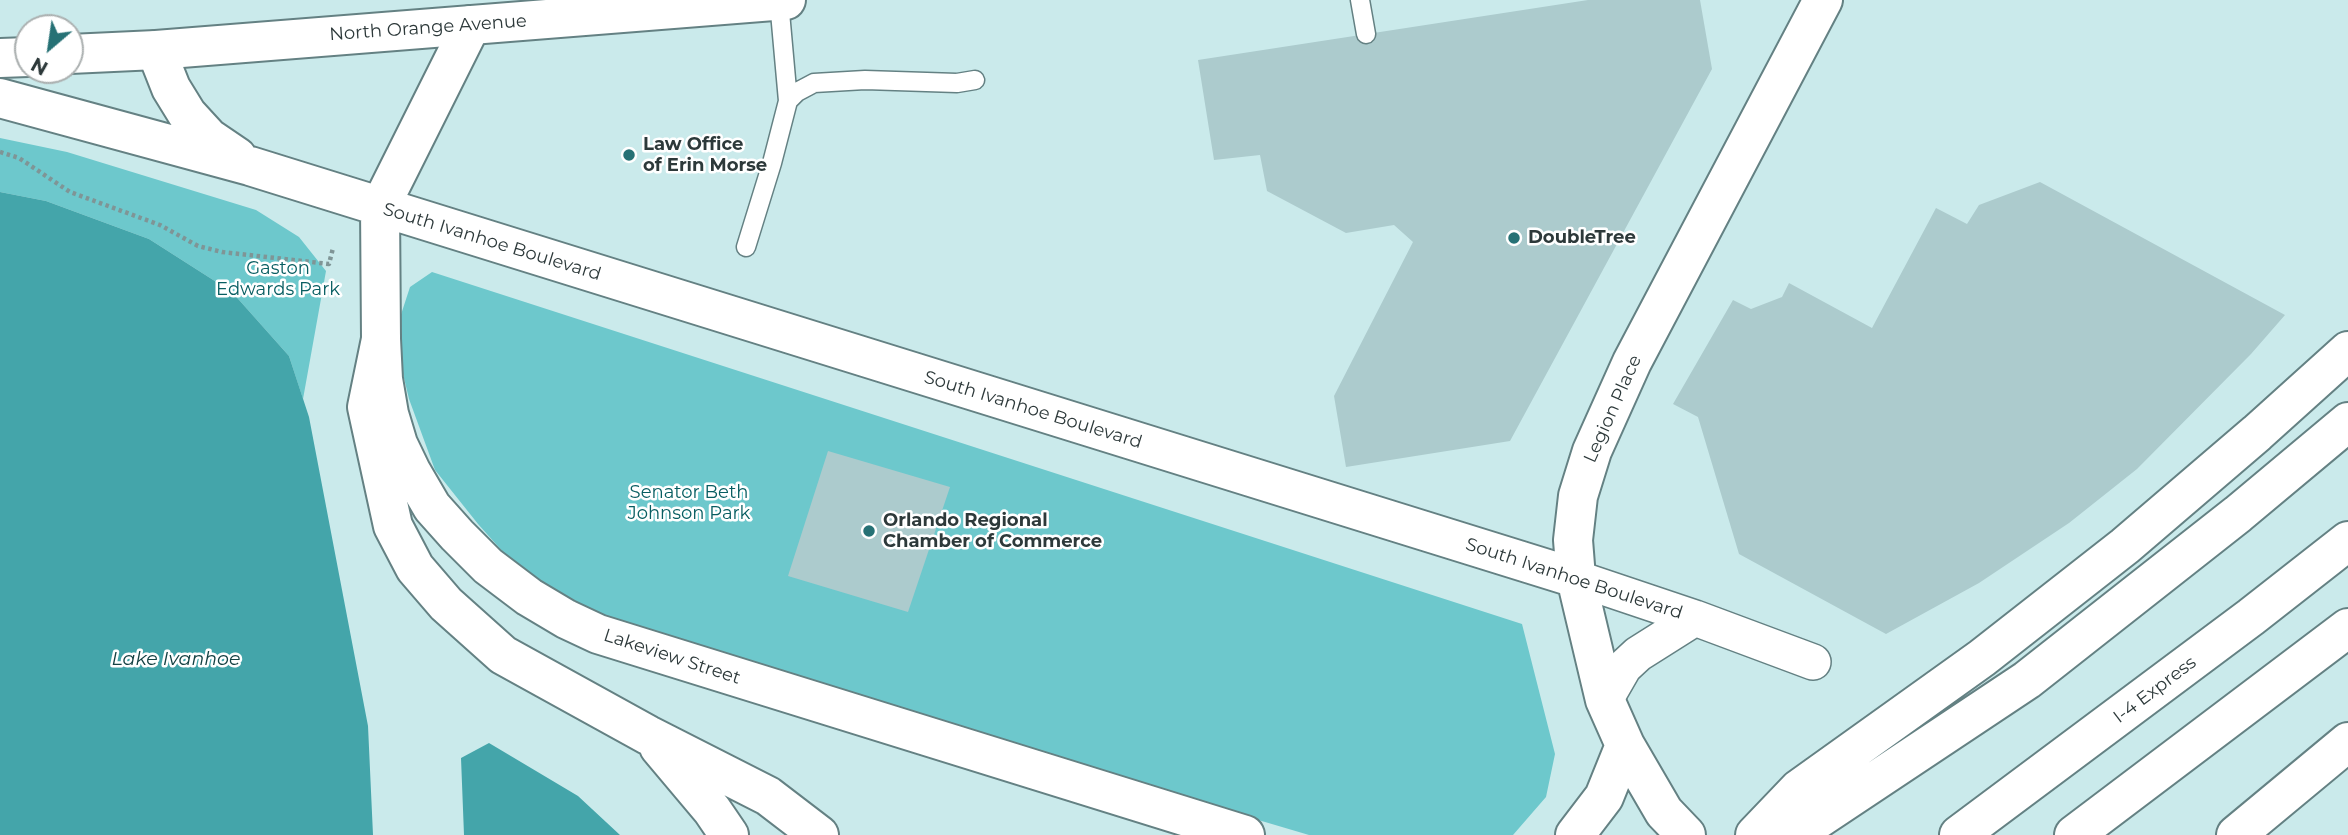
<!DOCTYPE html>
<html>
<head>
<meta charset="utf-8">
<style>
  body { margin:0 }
  #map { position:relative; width:2348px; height:835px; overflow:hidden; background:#caeaeb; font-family:Montserrat,sans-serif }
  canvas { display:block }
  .north { position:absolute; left:14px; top:14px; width:70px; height:70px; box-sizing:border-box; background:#fff; border:2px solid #abb0b0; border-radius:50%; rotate:209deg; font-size:19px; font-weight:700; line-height:28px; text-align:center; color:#2d393a }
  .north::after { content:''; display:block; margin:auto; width:24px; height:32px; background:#267175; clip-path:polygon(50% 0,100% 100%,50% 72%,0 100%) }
</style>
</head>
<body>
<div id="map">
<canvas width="2348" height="835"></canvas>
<div class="north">N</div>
</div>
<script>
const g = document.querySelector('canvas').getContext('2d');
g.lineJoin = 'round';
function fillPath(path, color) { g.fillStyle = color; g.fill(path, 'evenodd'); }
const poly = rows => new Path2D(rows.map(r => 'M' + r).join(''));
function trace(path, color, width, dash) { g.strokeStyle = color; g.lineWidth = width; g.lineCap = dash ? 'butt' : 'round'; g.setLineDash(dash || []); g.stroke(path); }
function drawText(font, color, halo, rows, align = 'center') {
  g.font = font + ' Montserrat,sans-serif'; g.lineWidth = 5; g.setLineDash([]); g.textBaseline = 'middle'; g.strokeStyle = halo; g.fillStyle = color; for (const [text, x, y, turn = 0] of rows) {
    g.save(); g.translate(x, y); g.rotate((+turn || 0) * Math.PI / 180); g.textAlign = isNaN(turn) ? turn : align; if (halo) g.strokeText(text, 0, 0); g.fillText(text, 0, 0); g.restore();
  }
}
fillPath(poly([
  [0,138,67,152,256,210,299,237,326,271,303,399,289,356,232,292,149,239,46,201,0,192],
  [432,272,1522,624,1555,754,1546,797,1513,835,1309,835,640,637,571,606,521,572,478,524,435,470,409,399,394,336,410,287]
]), '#6dc8cc');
fillPath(poly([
  [0,192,46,201,149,239,232,292,289,356,309,417,368,726,373,835,0,835],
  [489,743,578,796,620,835,464,835,461,758]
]), '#44a5aa');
fillPath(poly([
  [1588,0,1700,0,1712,69,1510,441,1346,467,1334,396,1413,242,1394,225,1346,233,1267,191,1260,155,1214,160,1198,60],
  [2040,182,2285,315,2251,354,2137,469,2069,523,1979,583,1886,634,1739,554,1698,417,1673,404,1733,300,1751,309,1782,297,1789,283,1872,328,1936,208,1967,224,1979,205],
  [828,451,950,487,908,612,788,576]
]), '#accbcd');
const lane = poly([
  [1360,0,1366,34],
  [779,1,788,101],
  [746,247,772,163,788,101,797,92,814,83,865,80,957,83,975,80]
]);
const street = poly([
  [1576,578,1695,618,1813,662],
  [1605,700,1624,667,1638,654,1695,618]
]);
const secondary = poly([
  [471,25,380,207,381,339,383,379,389,414,398,444,411,471,432,507,457,535,488,566,529,597,566,619,598,634,1245,835],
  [156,50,171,88,187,114,209,138,237,157],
  [0,98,250,166,1576,578],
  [1575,835,1604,797,1625,745],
  [1686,835,1664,812,1625,745,1605,700,1576,578,1573,540,1578,496,1592,451,1632,362,1823,0]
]);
const primary = poly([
  [70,54,156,50,786,0],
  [0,58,28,57]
]);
const highway = poly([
  [381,339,367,407,393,526,415,568,446,604,503,655,648,735,768,796,819,835],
  [659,747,712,810,729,835],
  [1755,835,1799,789,1982,658,2125,546,2257,433,2348,351],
  [1794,835,2027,680,2238,514,2348,422],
  [1959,835,2251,617,2348,541],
  [2074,835,2348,628],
  [2236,835,2348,742]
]);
trace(lane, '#648183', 21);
trace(street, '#648183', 38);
trace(secondary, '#648183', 42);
trace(primary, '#648183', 42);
trace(highway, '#648183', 42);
trace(poly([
  [0,152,19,158,70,192,160,225,198,246,222,252,329,264,333,248]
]), '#7f9596', 4.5, [3.5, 3.5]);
trace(lane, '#fff', 18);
trace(street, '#fff', 35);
trace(secondary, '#fff', 38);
trace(primary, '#fff', 38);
trace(highway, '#fff', 38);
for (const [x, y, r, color] of [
  [629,155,7,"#267175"],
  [1514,238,7,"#267175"],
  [869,531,7,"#267175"]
]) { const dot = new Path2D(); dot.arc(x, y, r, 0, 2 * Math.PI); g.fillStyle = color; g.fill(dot); trace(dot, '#fff', 2.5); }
drawText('18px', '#2d393a', '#fff', [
  ["North Orange Avenue",428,28,-4],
  ["South Ivanhoe Boulevard",492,242,17],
  ["Legion Place",1613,409,-66],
  ["South Ivanhoe Boulevard",1033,410,17],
  ["South Ivanhoe Boulevard",1574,579,18],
  ["Lakeview Street",672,657,18],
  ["I-4 Express",2155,690,-37]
]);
drawText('bold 18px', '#2d393a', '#fff', [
  ["Law Office",643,145],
  ["of Erin Morse",643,166],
  ["DoubleTree",1528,238],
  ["Orlando Regional",883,521],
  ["Chamber of Commerce",883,542]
], 'left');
drawText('18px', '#075d61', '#fff', [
  ["Gaston",278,269],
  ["Edwards Park",278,290],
  ["Senator Beth",689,493],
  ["Johnson Park",689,514]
]);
drawText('italic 19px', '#144143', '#fff', [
  ["Lake Ivanhoe",176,659]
]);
</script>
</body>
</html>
